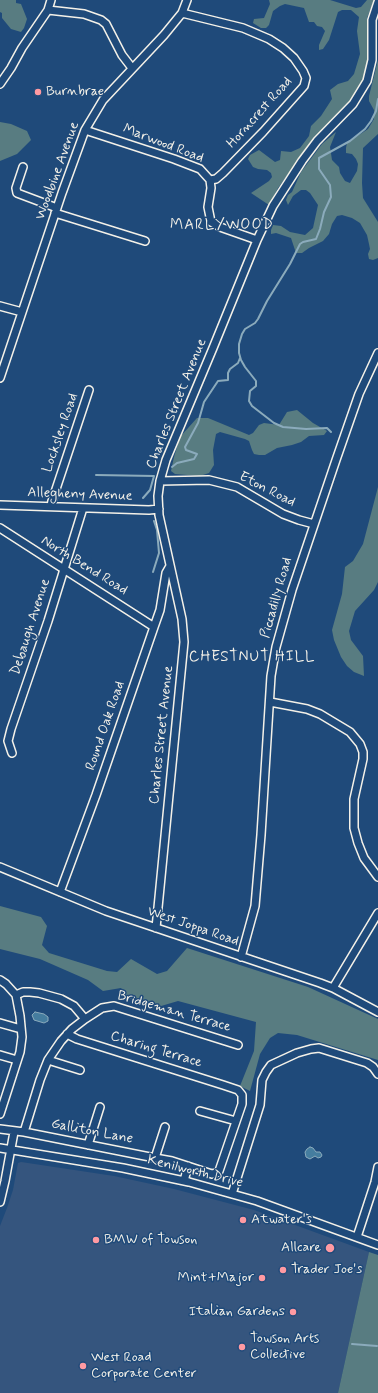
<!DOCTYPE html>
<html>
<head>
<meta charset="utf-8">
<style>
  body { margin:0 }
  canvas { display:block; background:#1f4a7a }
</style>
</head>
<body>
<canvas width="378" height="1393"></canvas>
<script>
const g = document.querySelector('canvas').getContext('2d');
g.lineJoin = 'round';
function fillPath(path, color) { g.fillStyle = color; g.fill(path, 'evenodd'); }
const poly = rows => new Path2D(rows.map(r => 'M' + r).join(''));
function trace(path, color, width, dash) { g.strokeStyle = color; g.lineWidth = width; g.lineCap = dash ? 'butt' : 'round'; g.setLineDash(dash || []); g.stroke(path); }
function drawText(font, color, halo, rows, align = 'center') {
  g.font = font + ' Mynerve,sans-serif'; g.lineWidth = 3; g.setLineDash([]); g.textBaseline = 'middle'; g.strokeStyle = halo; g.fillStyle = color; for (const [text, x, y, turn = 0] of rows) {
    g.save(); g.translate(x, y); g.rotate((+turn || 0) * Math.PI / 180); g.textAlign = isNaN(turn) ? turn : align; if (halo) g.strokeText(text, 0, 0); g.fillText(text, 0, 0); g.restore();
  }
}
fillPath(poly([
  [21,1162,114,1176,174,1189,254,1210,369,1252,338,1393,0,1393,0,1226,7,1208,13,1190,18,1163]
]), '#35557e');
fillPath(poly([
  [0,0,16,0,16,3,21,4,27,19,24,28,21,32,11,29,2,18,2,13,0,12],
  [269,0,330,0,356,8,361,7,367,0,374,0,367,18,368,61,362,83,350,101,312,142,278,188,269,205,251,193,269,181,272,177,271,173,267,170,258,169,253,167,248,159,250,155,259,150,275,162,280,160,281,151,291,152,300,148,309,136,311,126,321,116,332,99,330,90,338,84,348,81,354,74,360,54,357,31,359,17,351,10,342,10,338,12,329,40,323,49,319,50,319,45,325,31,322,27,317,26,314,22,309,22,304,8,285,4,280,6,273,11,269,25,266,28,261,28,253,23,254,19,264,18,270,4],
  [378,17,378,134,363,148,362,183,363,198,378,222,378,258,373,260,369,259,368,254,370,249,369,244,367,235,360,223,352,218,342,215,337,216,332,224,329,234,323,241,309,248,302,253,296,253,291,238,276,233,271,234,271,230,273,225,281,226,290,232,305,235,313,228,318,205,310,193,306,190,301,190,293,196,288,205,286,200,288,195,292,192,301,172,322,144,336,132,330,147,332,160,339,167,340,173,345,181,350,183,357,171,358,164,356,159,352,154,346,153,346,148,347,143,368,129,374,119,374,110,369,101,369,96,378,60],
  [0,122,11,124,27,131,31,140,17,154,0,161],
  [297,410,313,423,327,431,324,435,309,436,301,442,292,445,277,448,265,455,259,455,254,454,252,450,249,441,245,439,220,432,216,434,213,450,214,465,209,473,200,476,175,474,171,471,174,457,180,437,197,418,208,418,249,435,253,433,259,425,264,423,279,425,287,412],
  [378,487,378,582,374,590,355,611,349,631,351,640,363,656,364,676,354,672,347,666,341,657,334,640,332,630,342,594,345,567,353,561,363,544],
  [0,906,41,917,47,926,42,945,49,953,107,971,117,972,131,959,157,974,167,971,187,948,308,987,378,1019,378,1060,297,1035,278,1033,270,1038,260,1054,250,1091,240,1086,254,1051,256,1022,178,1001,151,1009,125,996,121,988,103,991,88,980,40,959,0,949],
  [369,1252,378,1255,378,1393,338,1393]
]), '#587c81');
const water = poly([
  [35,1012,44,1014,48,1017,48,1021,44,1023,34,1020,32,1015,35,1012],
  [310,1147,313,1148,316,1152,320,1152,322,1155,321,1157,318,1158,315,1156,310,1159,306,1157,305,1152,307,1149,310,1147]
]);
fillPath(water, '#457d9f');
trace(water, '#8babbc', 1);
trace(poly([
  [331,432,327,428,306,429,283,427,274,423,252,406,249,401,250,391,256,386,256,381,245,367,241,360,239,353,239,344,242,334,245,329,255,323,258,319,267,301,290,264,300,244,303,242,316,239,320,229,324,212,331,197,330,185,319,169,319,158,350,141,365,129,371,121,376,111,378,99],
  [172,467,177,463,194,459,197,454,186,450,185,447,198,423,204,402,218,381,228,380,228,373,230,369,238,363,240,358],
  [96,475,154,476,150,490,143,498],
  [153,572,159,553,157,530,154,521],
  [352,1344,377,1346]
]), '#8babbc', 2);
const minor = poly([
  [48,10,51,0],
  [182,13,243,28,269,39,283,48,294,58,303,71,306,78,304,86,263,132,223,173,216,179,210,180],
  [0,84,11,68,22,48,48,10,84,14,101,20,106,24,122,55,132,68],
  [85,130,174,159,200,169,210,180,211,188,208,207,211,222,220,227,257,240],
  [23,167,16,188,17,193,57,208],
  [55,213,145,241],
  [0,306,22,312],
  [0,378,62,193,85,130,103,100,164,35,182,13,187,0],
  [160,481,209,480,237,487,283,514,299,520,314,524],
  [0,505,149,510,159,509],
  [51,506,52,501,89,390],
  [0,528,154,627],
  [270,702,307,709,320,714,350,732,360,744,363,752,363,759,354,799,354,828,358,843,364,858,378,877],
  [12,753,8,741,11,729,48,621,83,508],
  [0,867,106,911,320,983,333,988,378,1012],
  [60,892,96,795,154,627,160,610,166,573,170,566],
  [156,928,184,642,182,619,159,515,158,496,160,481,166,460,213,348,257,240,273,206,302,161,317,141,353,104,367,81,372,60,372,20,378,2],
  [241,957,255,906,261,835,271,676,276,647,292,590,336,460,359,394,378,353],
  [0,980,6,984,16,995,20,1016,22,1037,20,1052,0,1114],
  [333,988,378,913],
  [16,995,23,992,30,992,39,993,61,999,74,1006,85,1019,102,1008,114,1006,238,1045],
  [0,1023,21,1029],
  [0,1055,17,1060],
  [48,1060,80,1070],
  [200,1111,236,1121],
  [0,1129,24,1132,155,1158,172,1161,212,1174,217,1173,219,1171,242,1104,242,1095,238,1090,223,1085,77,1039,67,1034],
  [24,1132,40,1080,48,1060,61,1041,72,1029,85,1019],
  [88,1145,100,1107],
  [0,1148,123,1168,189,1182,257,1201,378,1245],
  [155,1158,165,1127],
  [184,1181,188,1166],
  [232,1194,260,1105,262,1080,266,1072,271,1065,297,1053,311,1049,319,1048,367,1063,373,1067,378,1074],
  [0,1202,5,1181,14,1132],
  [357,1237,375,1182,378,1167]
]);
trace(minor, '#f4f1e8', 10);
trace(minor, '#1f4a7a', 7);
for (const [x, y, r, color] of [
  [38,92,4,"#ff9aa2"],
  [243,1220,4,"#ff9aa2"],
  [96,1240,4,"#ff9aa2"],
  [330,1248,5,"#ff9aa2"],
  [283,1270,4,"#ff9aa2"],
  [262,1278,4,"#ff9aa2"],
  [293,1312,4,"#ff9aa2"],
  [242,1347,4,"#ff9aa2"],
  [83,1366,4,"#ff9aa2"]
]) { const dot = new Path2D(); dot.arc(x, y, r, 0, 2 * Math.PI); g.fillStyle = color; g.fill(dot); trace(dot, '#1f4a7a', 1.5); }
drawText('14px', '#f4f1e8', '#1f4a7a', [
  ["Burnbrae",46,92],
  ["Atwater's",251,1220],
  ["BMW of Towson",104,1240],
  ["Allcare",321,1248,"right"],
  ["Trader Joe's",291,1270],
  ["Mint+Major",254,1278,"right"],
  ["Italian Gardens",285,1312,"right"],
  ["Towson Arts",250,1339],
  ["Collective",250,1355],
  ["West Road",91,1358],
  ["Corporate Center",91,1374]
], 'left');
drawText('14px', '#f4f1e8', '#1f4a7a', [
  ["Horncrest Road",260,113,-48],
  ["Marwood Road",163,144,21],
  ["Woodbine Avenue",58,171,-70],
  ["Charles Street Avenue",177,404,-68],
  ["Locksley Road",61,433,-71],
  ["Eton Road",267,490,27],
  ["Allegheny Avenue",80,495,2],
  ["North Bend Road",84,566,32],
  ["Piccadilly Road",277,598,-74],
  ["Debaugh Avenue",31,627,-72],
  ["Round Oak Road",106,726,-71],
  ["Charles Street Avenue",162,735,-84],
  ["West Joppa Road",193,927,19],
  ["Bridgeman Terrace",174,1012,16],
  ["Charing Terrace",156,1050,17],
  ["Galliton Lane",92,1132,11],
  ["Kenilworth Drive",195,1172,14]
]);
g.letterSpacing = '1px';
drawText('15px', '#f4f1e8', '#1f4a7a', [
  ["MARLYWOOD",222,226],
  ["CHESTNUT HILL",252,658]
]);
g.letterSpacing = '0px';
</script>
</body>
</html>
